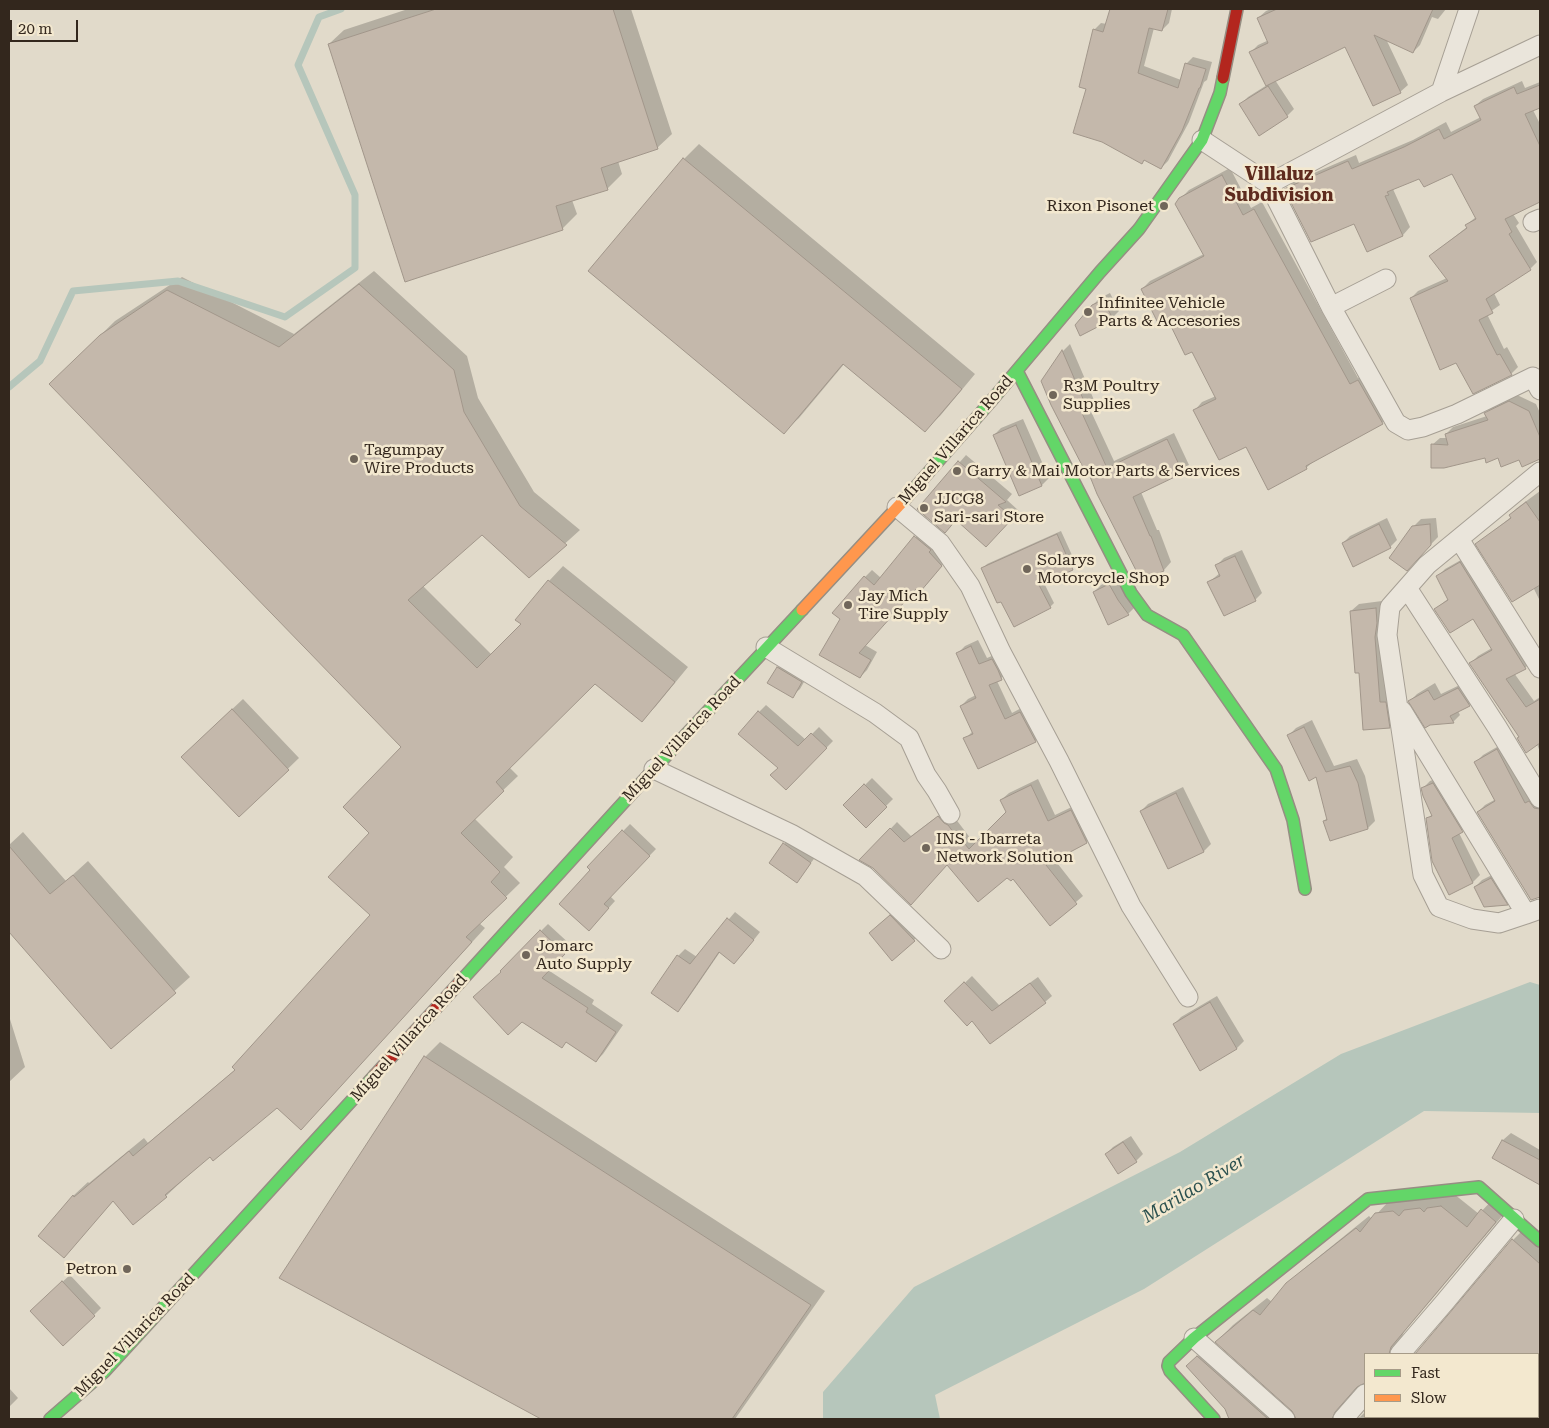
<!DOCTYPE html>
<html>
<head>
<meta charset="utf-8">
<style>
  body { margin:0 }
  #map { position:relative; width:1549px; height:1428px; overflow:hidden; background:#e1daca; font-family:"Roboto Serif",serif }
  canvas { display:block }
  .frame { position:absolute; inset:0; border:10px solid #33271d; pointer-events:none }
  .legend { position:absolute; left:1364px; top:1353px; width:175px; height:65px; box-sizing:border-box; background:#f3e8cf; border:1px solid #a69b88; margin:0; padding:6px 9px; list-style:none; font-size:15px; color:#33271d }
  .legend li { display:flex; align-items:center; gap:10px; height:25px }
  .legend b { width:25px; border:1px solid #a69b88 }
  .scale { position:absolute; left:10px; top:20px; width:68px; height:22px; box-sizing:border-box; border:2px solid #33271d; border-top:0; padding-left:6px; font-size:15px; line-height:18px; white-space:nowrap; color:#33271d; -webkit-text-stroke:4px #f3e8cf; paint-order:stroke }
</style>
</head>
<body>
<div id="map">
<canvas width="1549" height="1428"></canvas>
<div class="frame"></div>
<ul class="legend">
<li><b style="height:6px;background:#63d668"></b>Fast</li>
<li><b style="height:6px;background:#ff974d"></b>Slow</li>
</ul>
<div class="scale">20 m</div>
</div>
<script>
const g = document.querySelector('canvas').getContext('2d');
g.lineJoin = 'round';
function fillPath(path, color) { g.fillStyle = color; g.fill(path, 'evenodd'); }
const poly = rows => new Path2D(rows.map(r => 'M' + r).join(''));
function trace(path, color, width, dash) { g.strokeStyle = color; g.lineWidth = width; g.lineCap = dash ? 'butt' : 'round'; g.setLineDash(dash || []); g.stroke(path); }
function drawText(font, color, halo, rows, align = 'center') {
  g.font = font + ' "Roboto Serif",serif'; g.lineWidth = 5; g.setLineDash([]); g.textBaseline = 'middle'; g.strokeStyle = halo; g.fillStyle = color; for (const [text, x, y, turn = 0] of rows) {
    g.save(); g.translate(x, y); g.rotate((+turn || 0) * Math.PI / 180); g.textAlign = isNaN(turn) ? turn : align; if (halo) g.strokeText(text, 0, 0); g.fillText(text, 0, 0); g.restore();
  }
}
fillPath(poly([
  [1530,982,1540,985,1540,1113,1424,1111,1144,1289,935,1395,940,1419,823,1419,823,1392,914,1287,1180,1152,1341,1054]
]), '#b6c6bb');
fillPath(poly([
  [408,9,631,9,672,134,657,148,618,161,622,174,607,189,572,200,577,214,562,229,329,44,344,30],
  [1111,9,1172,9,1169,23,1162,30,1154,28,1144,66,1181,80,1186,64,1193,57,1212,62,1207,80,1204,82,1189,122,1168,161,1161,168,1145,159,1142,162,1088,88,1094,30,1101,23,1107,24],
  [1271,9,1370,9,1378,24,1385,9,1446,9,1438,19,1432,17,1420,45,1413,52,1386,39,1408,85,1400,92,1374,105,1345,45,1275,80,1294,109,1287,116,1241,104,1248,97,1267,85,1251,52,1258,45,1269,40,1258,18,1266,11],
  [1522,81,1525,88,1540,82,1540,107,1533,110,1540,124,1540,201,1513,214,1519,223,1516,226,1537,262,1530,269,1494,293,1500,305,1487,314,1504,349,1507,347,1518,367,1511,374,1457,362,1411,298,1418,291,1447,278,1430,256,1467,227,1466,225,1476,217,1452,172,1420,177,1393,189,1410,227,1403,235,1368,250,1355,222,1286,189,1293,182,1356,155,1359,163,1413,140,1446,122,1451,132,1481,117,1475,106,1483,99],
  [699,144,975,374,940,416,925,430,845,363,799,418,784,432,590,271,684,159],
  [1230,168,1251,208,1262,202,1358,378,1366,373,1390,415,1382,423,1314,461,1306,468,1246,445,1195,410,1202,402,1216,396,1192,350,1169,319,1142,289,1150,281,1204,254,1180,199,1189,190],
  [374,271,467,356,478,398,534,492,580,530,529,576,482,533,423,586,492,655,523,624,517,619,549,581,563,566,688,667,656,706,642,720,595,682,509,767,518,776,474,818,513,857,504,867,520,883,479,923,485,928,315,1114,277,1106,210,1155,166,1196,114,1200,64,1256,73,1196,88,1182,89,1183,144,1138,148,1143,236,1069,371,915,370,833,403,747,65,370,115,321,182,277,294,334],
  [1110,293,1119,311,1112,318,1092,306,1100,298],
  [1070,344,1094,400,1088,405,1114,461,1174,433,1189,465,1182,472,1141,492,1157,530,1159,530,1171,562,1164,570,1142,578,1042,381,1063,351],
  [1517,395,1536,404,1540,413,1540,458,1522,465,1520,459,1486,457,1432,445,1440,438,1447,438,1446,434,1453,427,1487,416,1486,413,1493,406],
  [1023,419,1049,478,1042,485,1019,495,994,435,1001,428],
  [966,455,1012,494,1007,500,1019,511,993,538,957,518,919,509],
  [1540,491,1540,601,1533,587,1477,544,1511,517,1510,515,1517,508],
  [1387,518,1397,540,1390,547,1343,543,1350,536],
  [1436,518,1438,537,1407,569,1413,527,1421,519],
  [922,530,948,558,927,584,916,587,865,645,877,652,867,670,860,677,821,654,865,577,872,570,881,578],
  [1061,531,1076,564,1072,569,1043,581,1054,603,1050,607,983,568,987,564],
  [1242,550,1262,593,1255,600,1209,582,1220,573,1217,565,1224,558],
  [1468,556,1532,661,1525,668,1514,673,1534,701,1540,697,1540,752,1537,744,1520,736,1471,663,1478,656,1492,648,1474,618,1435,609,1449,598,1438,576,1445,569],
  [1117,578,1135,607,1128,614,1094,592,1101,585],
  [1382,601,1387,696,1396,720,1389,727,1360,671,1351,611,1359,604],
  [978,640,987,658,999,653,1009,672,997,681,1012,713,1027,705,1042,734,1035,741,965,739,973,731,961,706,968,699,976,695,958,653,965,646],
  [785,660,808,675,800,689,792,696,768,683,778,667],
  [1466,682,1476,698,1469,705,1458,711,1460,715,1453,722,1410,701,1417,694,1435,683,1441,694],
  [243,699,299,758,239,816,193,746],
  [766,705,806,740,819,727,833,741,786,789,759,712],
  [1312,720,1334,766,1357,759,1365,776,1375,821,1368,828,1324,821,1327,818,1316,776,1289,735,1296,728],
  [1504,743,1540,799,1540,894,1531,899,1478,812,1485,805,1496,799,1476,762,1483,755],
  [1440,777,1469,824,1459,833,1480,875,1473,882,1450,894,1428,819,1432,814,1423,788,1430,781],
  [872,778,893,799,866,826,845,805],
  [1038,779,1055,815,1078,804,1093,835,1086,842,1054,859,1083,896,1050,924,1013,877,948,864,874,867,861,860,897,822,911,836,946,810,955,818,971,839,972,838,976,843,1007,812,1001,800,1009,793],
  [1183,787,1211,844,1204,851,1168,868,1141,811,1148,804],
  [630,824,656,849,610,896,615,901,596,922,591,870,588,867],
  [23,832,66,881,88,861,190,977,112,1047,9,930,9,845],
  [791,837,817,855,797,881,784,844],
  [1498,872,1514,897,1507,904,1475,887,1482,880],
  [897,909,921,934,914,940,877,926],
  [735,912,760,932,741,956,720,952,685,1003,678,1010,678,956,685,949,697,957],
  [548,924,572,946,548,970,594,1000,592,1004,623,1025,603,1054,596,1061,567,1041,501,971],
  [972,976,999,1005,1038,977,1052,996,1045,1002,973,1019,946,1001],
  [1217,996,1244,1041,1237,1048,1200,1069,1174,1024,1181,1017],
  [9,1016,25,1067,9,1082],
  [440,1042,825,1291,735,1419,544,1419,281,1278,425,1057],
  [1511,1133,1540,1150,1540,1180,1538,1182,1494,1157,1503,1140],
  [1131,1136,1143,1154,1136,1161,1106,1154,1113,1147],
  [1454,1194,1479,1214,1495,1197,1508,1209,1404,1332,1401,1339,1412,1353,1418,1352,1513,1240,1525,1228,1540,1241,1540,1419,1230,1419,1226,1409,1188,1366,1211,1344,1290,1415,1297,1418,1297,1416,1220,1338,1233,1325,1267,1298,1272,1302,1301,1271,1369,1216,1372,1219,1389,1201],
  [1365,1354,1538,1354,1538,1417,1365,1417,1365,1412,1360,1417,1354,1418,1345,1410,1344,1402,1361,1382,1365,1382],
  [70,1275,101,1308,94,1315,38,1304],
  [9,1388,18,1398,9,1407]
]), '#0003');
trace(poly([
  [9,387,40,361,73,291,178,281,285,317,355,268,355,195,298,65,319,17,341,9]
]), '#b6c6bb', 7);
const building = poly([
  [436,9,613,9,658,149,601,168,608,190,556,206,563,230,405,282,328,44,436,9],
  [1110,9,1168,9,1162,31,1149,28,1138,73,1178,88,1185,63,1206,69,1200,88,1199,88,1182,131,1161,169,1144,160,1142,164,1102,142,1073,133,1086,89,1079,87,1093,29,1103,32,1110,9],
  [1277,9,1433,9,1413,53,1374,35,1401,93,1373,106,1345,47,1266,86,1249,52,1268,43,1257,18,1277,9],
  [1540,85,1540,108,1525,114,1540,146,1540,202,1505,219,1512,232,1509,234,1531,270,1486,299,1493,313,1479,320,1497,355,1500,354,1512,375,1473,394,1456,363,1440,370,1410,298,1448,281,1429,256,1467,228,1465,225,1476,219,1452,174,1424,187,1419,179,1387,192,1389,195,1385,196,1403,236,1367,252,1354,224,1311,242,1284,189,1348,161,1352,169,1404,147,1439,129,1444,139,1481,120,1474,106,1514,87,1517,94,1540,85],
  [1268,86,1288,117,1259,136,1239,104,1268,86],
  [683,158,962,389,925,432,843,364,784,434,588,271,683,158],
  [1222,175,1243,215,1254,209,1350,384,1358,380,1383,424,1306,466,1307,469,1268,490,1246,447,1219,460,1193,410,1216,399,1192,352,1185,355,1168,320,1159,325,1141,289,1204,256,1175,204,1179,198,1222,175],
  [359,284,454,370,464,412,520,506,567,545,529,578,482,535,408,600,477,668,521,624,515,620,548,580,675,682,642,722,595,684,496,782,504,791,461,833,500,872,491,882,507,898,466,937,472,942,301,1130,277,1108,213,1161,210,1157,165,1195,167,1197,133,1225,113,1201,64,1258,38,1236,73,1195,74,1197,129,1151,133,1156,235,1070,232,1067,370,915,328,877,369,833,343,807,401,747,49,384,100,335,167,290,279,347,359,284],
  [1103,300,1113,319,1080,336,1075,325,1092,305,1103,300],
  [1062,350,1087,408,1081,411,1107,468,1167,439,1183,473,1133,497,1150,536,1151,536,1164,571,1141,580,1097,494,1089,474,1087,475,1051,405,1041,381,1062,350],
  [1509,401,1529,411,1540,437,1540,459,1522,467,1519,460,1501,467,1498,458,1486,463,1485,458,1444,468,1431,468,1431,444,1448,445,1445,434,1488,420,1484,413,1509,401],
  [1016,425,1042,486,1019,496,993,435,1016,425],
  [958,461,1006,502,998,505,1013,518,986,547,956,520,945,533,917,509,958,461],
  [1526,502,1540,522,1540,585,1512,602,1475,544,1511,518,1509,515,1526,502],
  [1379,524,1391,548,1353,567,1342,543,1379,524],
  [1430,524,1431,545,1407,571,1389,558,1412,526,1430,524],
  [1057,534,1073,570,1039,585,1051,608,1014,627,1001,602,997,603,981,568,1057,534],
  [914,536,931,550,929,552,942,566,920,592,916,589,859,653,871,660,860,678,819,655,840,619,832,613,864,576,874,585,914,536],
  [1235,556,1256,601,1224,616,1207,582,1220,576,1215,565,1235,556],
  [1460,562,1526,669,1506,679,1526,707,1540,699,1540,743,1526,753,1517,738,1519,737,1469,663,1492,650,1473,619,1450,633,1434,609,1448,600,1436,576,1460,562],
  [1109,584,1118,600,1129,615,1108,625,1093,592,1109,584],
  [1376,608,1377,623,1375,637,1380,702,1386,702,1390,728,1363,730,1359,673,1355,673,1350,611,1376,608],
  [971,646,979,664,992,659,998,670,1002,680,989,685,1005,719,1020,712,1036,742,978,769,963,738,973,734,960,706,976,698,956,653,971,646],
  [777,667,802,682,793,698,767,683,777,667],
  [1458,688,1470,706,1450,716,1454,723,1430,725,1425,728,1408,701,1428,690,1434,700,1458,688],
  [232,709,289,770,239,817,181,757,232,709],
  [758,711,798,746,811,733,827,748,786,790,770,775,778,768,738,734,758,711],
  [1304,727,1326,772,1350,766,1358,783,1368,829,1330,841,1323,821,1327,820,1316,777,1309,781,1287,735,1304,727],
  [1497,749,1525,803,1529,801,1534,808,1540,809,1540,897,1531,900,1477,812,1495,801,1474,762,1497,749],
  [1433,783,1463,832,1452,838,1473,883,1449,895,1432,861,1426,818,1432,816,1423,796,1421,788,1433,783],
  [864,784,887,807,866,828,843,805,864,784],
  [1031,785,1048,821,1071,810,1087,843,1046,865,1077,904,1050,926,1013,879,1011,881,1007,878,978,902,947,865,911,905,873,868,859,860,890,828,904,842,938,816,944,823,948,825,963,845,965,844,969,849,1006,812,1000,800,1031,785],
  [1176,793,1204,852,1168,869,1140,811,1176,793],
  [622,830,650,856,604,904,609,908,589,931,559,904,590,870,587,867,622,830],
  [783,843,811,863,797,883,769,863,783,843],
  [9,846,50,894,73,875,176,993,111,1049,9,932,9,846],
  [1491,878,1508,905,1484,907,1474,887,1491,878],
  [890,915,915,941,892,961,869,933,890,915],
  [727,918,754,940,734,964,719,952,678,1012,651,993,677,955,690,964,727,918],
  [540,930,565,954,542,978,588,1008,586,1012,616,1032,596,1062,566,1042,562,1048,522,1022,508,1035,473,997,501,972,500,971,540,930],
  [964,982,992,1011,1030,983,1046,1003,990,1044,972,1021,967,1026,944,1001,964,982],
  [1210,1002,1237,1049,1200,1071,1173,1024,1210,1002],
  [424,1056,811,1305,732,1419,541,1419,279,1278,424,1056],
  [1502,1140,1540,1160,1540,1185,1492,1158,1502,1140],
  [1123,1142,1137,1162,1118,1174,1105,1154,1123,1142],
  [1441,1206,1467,1227,1481,1209,1496,1222,1391,1347,1389,1354,1365,1354,1365,1383,1357,1387,1335,1412,1332,1419,1296,1419,1292,1411,1215,1342,1253,1310,1260,1315,1286,1283,1356,1228,1360,1232,1375,1213,1393,1211,1399,1216,1404,1210,1420,1208,1424,1212,1427,1208,1441,1206],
  [1512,1239,1540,1264,1540,1354,1415,1354,1512,1239],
  [62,1281,95,1316,63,1346,30,1311,62,1281],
  [1197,1356,1268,1419,1229,1419,1225,1409,1186,1366,1197,1356]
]);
fillPath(building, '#c4b8ab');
trace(building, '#a1968a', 1);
const street = poly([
  [1441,92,1469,9],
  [1202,140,1269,184,1331,307,1396,423,1408,430,1423,427,1457,414,1533,377,1540,390],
  [1269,184,1441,92,1540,45],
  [1533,222,1540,219],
  [1331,307,1386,279],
  [897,507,940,543,970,586,1001,652,1059,761,1131,906,1188,997],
  [1459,539,1540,668],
  [1407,588,1497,727,1540,798],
  [766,647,875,713,909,738,926,775,937,791,950,814],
  [1402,711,1526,914,1540,909],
  [654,769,791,834,865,876,941,949],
  [1526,914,1499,923,1472,919,1439,907,1423,875,1387,635,1390,607,1427,565,1540,472],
  [1194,1338,1285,1419],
  [1400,1354,1444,1303,1514,1219],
  [1343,1419,1365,1394]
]);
const fast = poly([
  [1017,371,1131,593,1147,615,1183,635,1276,769,1293,820,1305,889],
  [906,498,992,400,1100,272,1139,229,1202,140,1220,93,1223,78],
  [460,982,654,769,802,610],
  [50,1419,104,1372,375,1075],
  [1214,1419,1170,1371,1168,1366,1169,1362,1194,1338,1368,1199,1479,1187,1540,1241]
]);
const slow = poly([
  [802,610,906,498]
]);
const jam = poly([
  [1223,78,1237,9],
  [375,1075,460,982]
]);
trace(street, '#a69f94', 21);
trace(fast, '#968e83', 14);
trace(slow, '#968e83', 14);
trace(jam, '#968e83', 14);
trace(street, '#eae5db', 19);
trace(fast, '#63d668', 11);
trace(slow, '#ff974d', 11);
trace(jam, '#b3261e', 11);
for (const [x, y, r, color] of [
  [1164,206,5,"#70665a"],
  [1088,312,5,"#70665a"],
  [1053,395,5,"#70665a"],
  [354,459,5,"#70665a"],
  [957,471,5,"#70665a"],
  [924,508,5,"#70665a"],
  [1027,569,5,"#70665a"],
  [848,605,5,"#70665a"],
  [926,848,5,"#70665a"],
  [526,955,5,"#70665a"],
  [127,1269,5,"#70665a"]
]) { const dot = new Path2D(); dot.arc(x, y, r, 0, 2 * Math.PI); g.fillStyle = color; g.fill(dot); trace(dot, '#f3e8cf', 2); }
drawText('16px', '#33271d', '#f3e8cf', [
  ["Rixon Pisonet",1154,206,"right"],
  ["Infinitee Vehicle",1098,303],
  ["Parts & Accesories",1098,321],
  ["R3M Poultry",1063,386],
  ["Supplies",1063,404],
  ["Tagumpay",364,450],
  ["Wire Products",364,468],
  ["Garry & Mai Motor Parts & Services",967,471],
  ["JJCG8",934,499],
  ["Sari-sari Store",934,517],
  ["Solarys",1037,560],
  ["Motorcycle Shop",1037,578],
  ["Jay Mich",858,596],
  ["Tire Supply",858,614],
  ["INS - Ibarreta",936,839],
  ["Network Solution",936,857],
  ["Jomarc",536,946],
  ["Auto Supply",536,964],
  ["Petron",117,1269,"right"]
], 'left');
drawText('16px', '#33271d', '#f3e8cf', [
  ["Miguel Villarica Road",956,440,-49],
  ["Miguel Villarica Road",682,739,-47],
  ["Miguel Villarica Road",409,1038,-48],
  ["Miguel Villarica Road",135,1335,-46]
]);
drawText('bold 18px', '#5e2b1e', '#f3e8cf', [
  ["Villaluz",1279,175],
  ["Subdivision",1279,196]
]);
drawText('italic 18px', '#2d5250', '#f3e8cf', [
  ["Marilao River",1194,1189,-31]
]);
</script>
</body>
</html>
